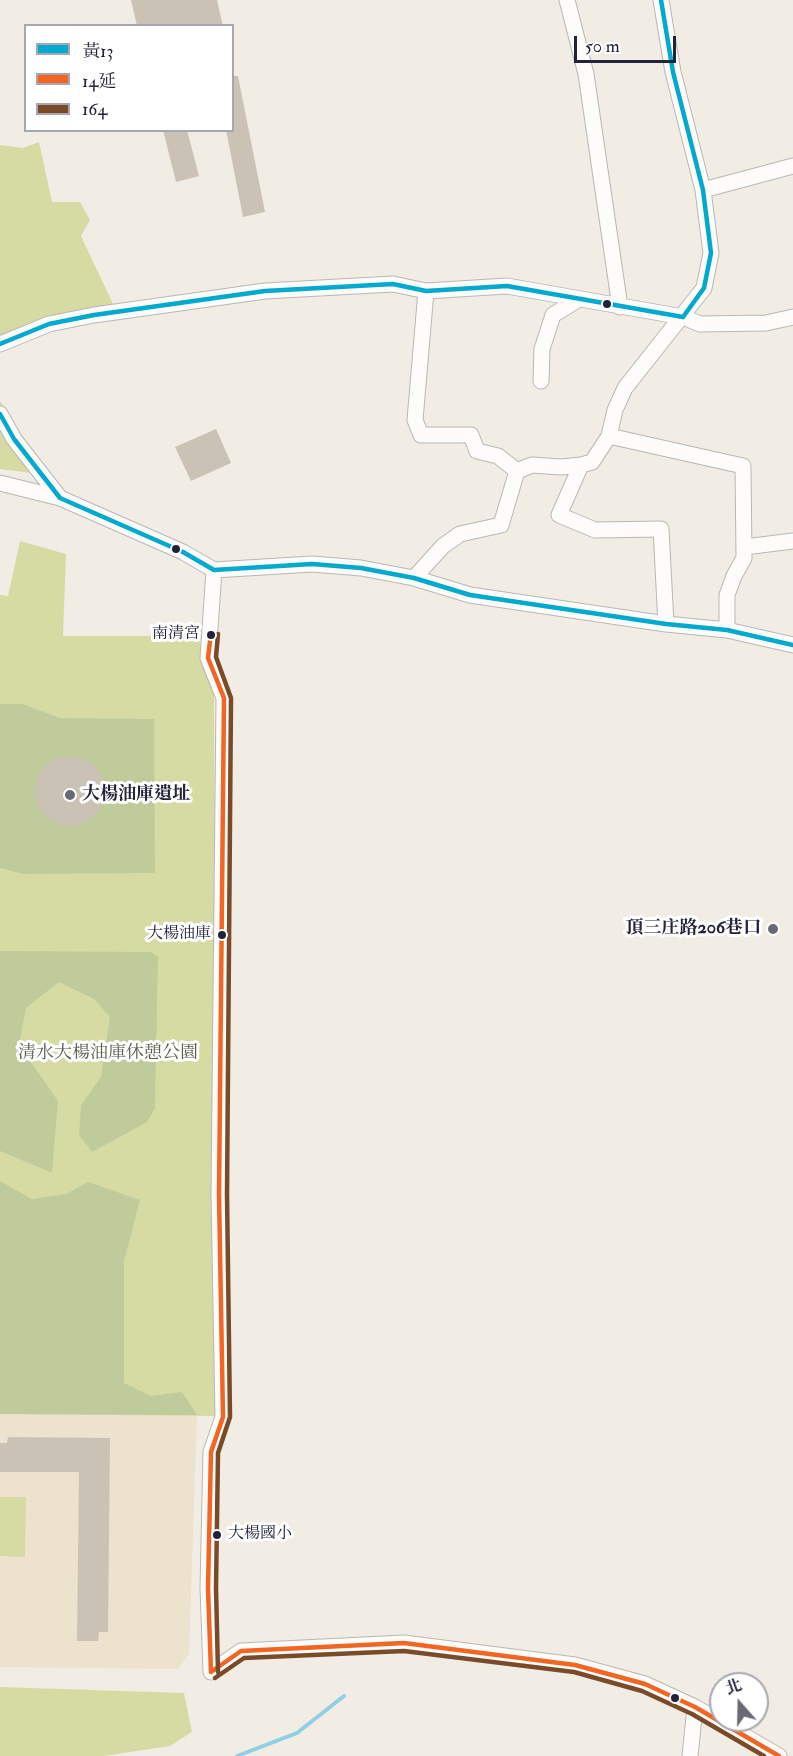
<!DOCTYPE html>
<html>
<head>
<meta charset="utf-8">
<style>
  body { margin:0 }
  #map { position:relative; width:793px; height:1756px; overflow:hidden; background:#f2ede4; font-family:"IM FELL Double Pica","Noto Serif TC",serif }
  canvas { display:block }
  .legend { position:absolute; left:24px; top:24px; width:210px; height:108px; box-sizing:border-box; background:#fff; border:2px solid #a7a7b1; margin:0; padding:8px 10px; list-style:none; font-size:18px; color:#22223b }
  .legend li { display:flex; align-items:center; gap:12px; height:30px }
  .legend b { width:30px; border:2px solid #a7a7b1 }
  .north { position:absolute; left:709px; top:1672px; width:60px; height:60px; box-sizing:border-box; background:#fff; border:2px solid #a7a7b1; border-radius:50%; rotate:340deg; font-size:16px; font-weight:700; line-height:24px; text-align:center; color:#22223b }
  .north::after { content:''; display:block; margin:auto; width:21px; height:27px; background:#6b6976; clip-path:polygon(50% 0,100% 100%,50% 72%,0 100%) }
  .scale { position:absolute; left:574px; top:36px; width:102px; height:27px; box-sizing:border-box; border:3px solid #22223b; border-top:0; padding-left:8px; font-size:18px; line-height:21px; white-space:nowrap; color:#22223b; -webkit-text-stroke:4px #fff; paint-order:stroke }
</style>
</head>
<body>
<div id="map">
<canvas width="793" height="1756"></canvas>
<ul class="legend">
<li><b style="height:8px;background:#00a9ce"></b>黃13</li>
<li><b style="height:8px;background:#f26522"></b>14延</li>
<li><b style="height:8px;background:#7a4b2a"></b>164</li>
</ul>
<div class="north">北</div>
<div class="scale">50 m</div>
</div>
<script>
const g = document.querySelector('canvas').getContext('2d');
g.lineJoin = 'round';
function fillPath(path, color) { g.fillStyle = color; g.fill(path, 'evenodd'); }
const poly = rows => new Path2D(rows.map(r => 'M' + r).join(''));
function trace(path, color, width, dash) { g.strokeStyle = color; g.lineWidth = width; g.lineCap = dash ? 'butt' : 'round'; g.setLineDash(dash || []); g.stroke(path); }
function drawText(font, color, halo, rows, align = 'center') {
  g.font = font + ' "IM FELL Double Pica","Noto Serif TC",serif'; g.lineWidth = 6; g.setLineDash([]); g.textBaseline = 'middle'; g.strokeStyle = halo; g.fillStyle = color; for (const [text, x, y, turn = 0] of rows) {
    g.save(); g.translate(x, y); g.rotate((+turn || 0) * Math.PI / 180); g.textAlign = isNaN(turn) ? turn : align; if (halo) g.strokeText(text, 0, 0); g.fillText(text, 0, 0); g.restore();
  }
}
fillPath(poly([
  [0,1414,197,1415,189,1654,178,1669,0,1667]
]), '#ede2cd');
fillPath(poly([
  [39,142,52,202,80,202,90,220,81,236,113,304,61,314,0,337,0,145,23,148],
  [0,401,47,475,0,469],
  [20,541,66,554,63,636,198,636,214,694,217,1416,0,1414,0,595,8,596],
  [0,1497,26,1497,25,1557,0,1556],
  [0,1687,184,1693,192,1732,170,1746,104,1756,0,1756]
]), '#d6dba4');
fillPath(poly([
  [0,704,22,704,60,718,154,719,155,873,23,874,0,868],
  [0,951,151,952,158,957,155,1108,147,1122,92,1152,79,1135,81,1105,101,1077,110,1017,94,999,59,982,26,1008,19,1045,58,1101,52,1173,0,1151],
  [0,1181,32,1199,66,1194,88,1182,140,1200,124,1261,124,1383,151,1396,182,1392,197,1415,0,1414]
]), '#c0cb9c');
trace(poly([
  [237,1756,297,1733,344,1696]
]), '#91cfe5', 4);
fillPath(poly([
  [131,0,217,0,223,26,137,26],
  [232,76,238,76,265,212,243,217,226,130,232,130],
  [163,130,187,130,199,176,176,182],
  [216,429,231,463,191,481,175,447],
  '35 791a35 35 0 1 1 70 0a35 35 0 1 1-70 0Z',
  [8,1437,110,1438,108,1632,99,1632,98,1641,77,1641,79,1472,0,1472,0,1443,7,1443]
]), '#cbc2b6');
const minor = poly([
  [567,0,586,74,620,307],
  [703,190,793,166],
  [426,291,415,420,421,435,471,435,477,451,498,456,517,471],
  [0,344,49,324,94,315,265,291,393,284,426,291,507,286,683,317,700,324,766,323,793,317],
  [541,381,542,349,553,315,579,299],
  [0,414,14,439,60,498,183,552,214,570,312,564,361,568,414,578,470,595,666,624,727,630,793,645],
  [609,436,743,466,744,558,734,576,727,595,727,630],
  [581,465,559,515,595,530,661,529,666,624],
  [0,483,60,498],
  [745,547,793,541],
  [414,578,443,546,460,534,501,525,517,471,532,465,561,467,581,465,592,462,609,436,615,410,625,388,704,288,711,253,703,190,673,72,661,0],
  [211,1672,208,1588,211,1452,223,1417,219,1194,224,698,208,658,214,570],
  [211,1672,241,1651,404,1643,575,1665,645,1684,695,1707,779,1756],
  [690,1756,695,1707]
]);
trace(minor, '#b9b7b3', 17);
trace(minor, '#fdfcfb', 15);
trace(poly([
  [661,0,673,72,703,190,711,253,704,288,683,317],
  [0,344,49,324,94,315,265,291,393,284,426,291,507,286,683,317],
  [0,414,14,439,60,498,183,552,214,570,312,564,361,568,414,578,470,595,666,624,727,630,793,645]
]), '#00a9ce', 4.5);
trace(poly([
  [211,633,208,658,224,698,219,1194,223,1417,211,1452,208,1588,211,1672],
  [211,1672,241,1651,404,1643,575,1665,645,1684,695,1707,779,1756]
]), '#f26522', 4.5);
trace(poly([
  [218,634,216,657,231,698,227,1194,230,1417,218,1453,216,1588,218,1672],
  [215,1678,244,1658,404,1651,574,1672,642,1691,692,1714,764,1756]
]), '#7a4b2a', 4.5);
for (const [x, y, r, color] of [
  [607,304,5,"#22223b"],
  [176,549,5,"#22223b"],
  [211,635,5,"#22223b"],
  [70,795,6,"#6b6976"],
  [773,929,6,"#6b6976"],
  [222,935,5,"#22223b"],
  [217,1535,5,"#22223b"],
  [675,1698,5,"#22223b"]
]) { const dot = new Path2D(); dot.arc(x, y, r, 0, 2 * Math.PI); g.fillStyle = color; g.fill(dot); trace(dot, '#fff', 2); }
drawText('16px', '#22223b', '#fff', [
  ["南清宮",200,635],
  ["大楊油庫",211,935],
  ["大楊國小",228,1535,"left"]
], 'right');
drawText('bold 18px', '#22223b', '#fff', [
  ["大楊油庫遺址",82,795],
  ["頂三庄路206巷口",761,929,"right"]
], 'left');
drawText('18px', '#595e4d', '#fff', [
  ["清水大楊油庫休憩公園",108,1054]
]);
</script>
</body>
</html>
